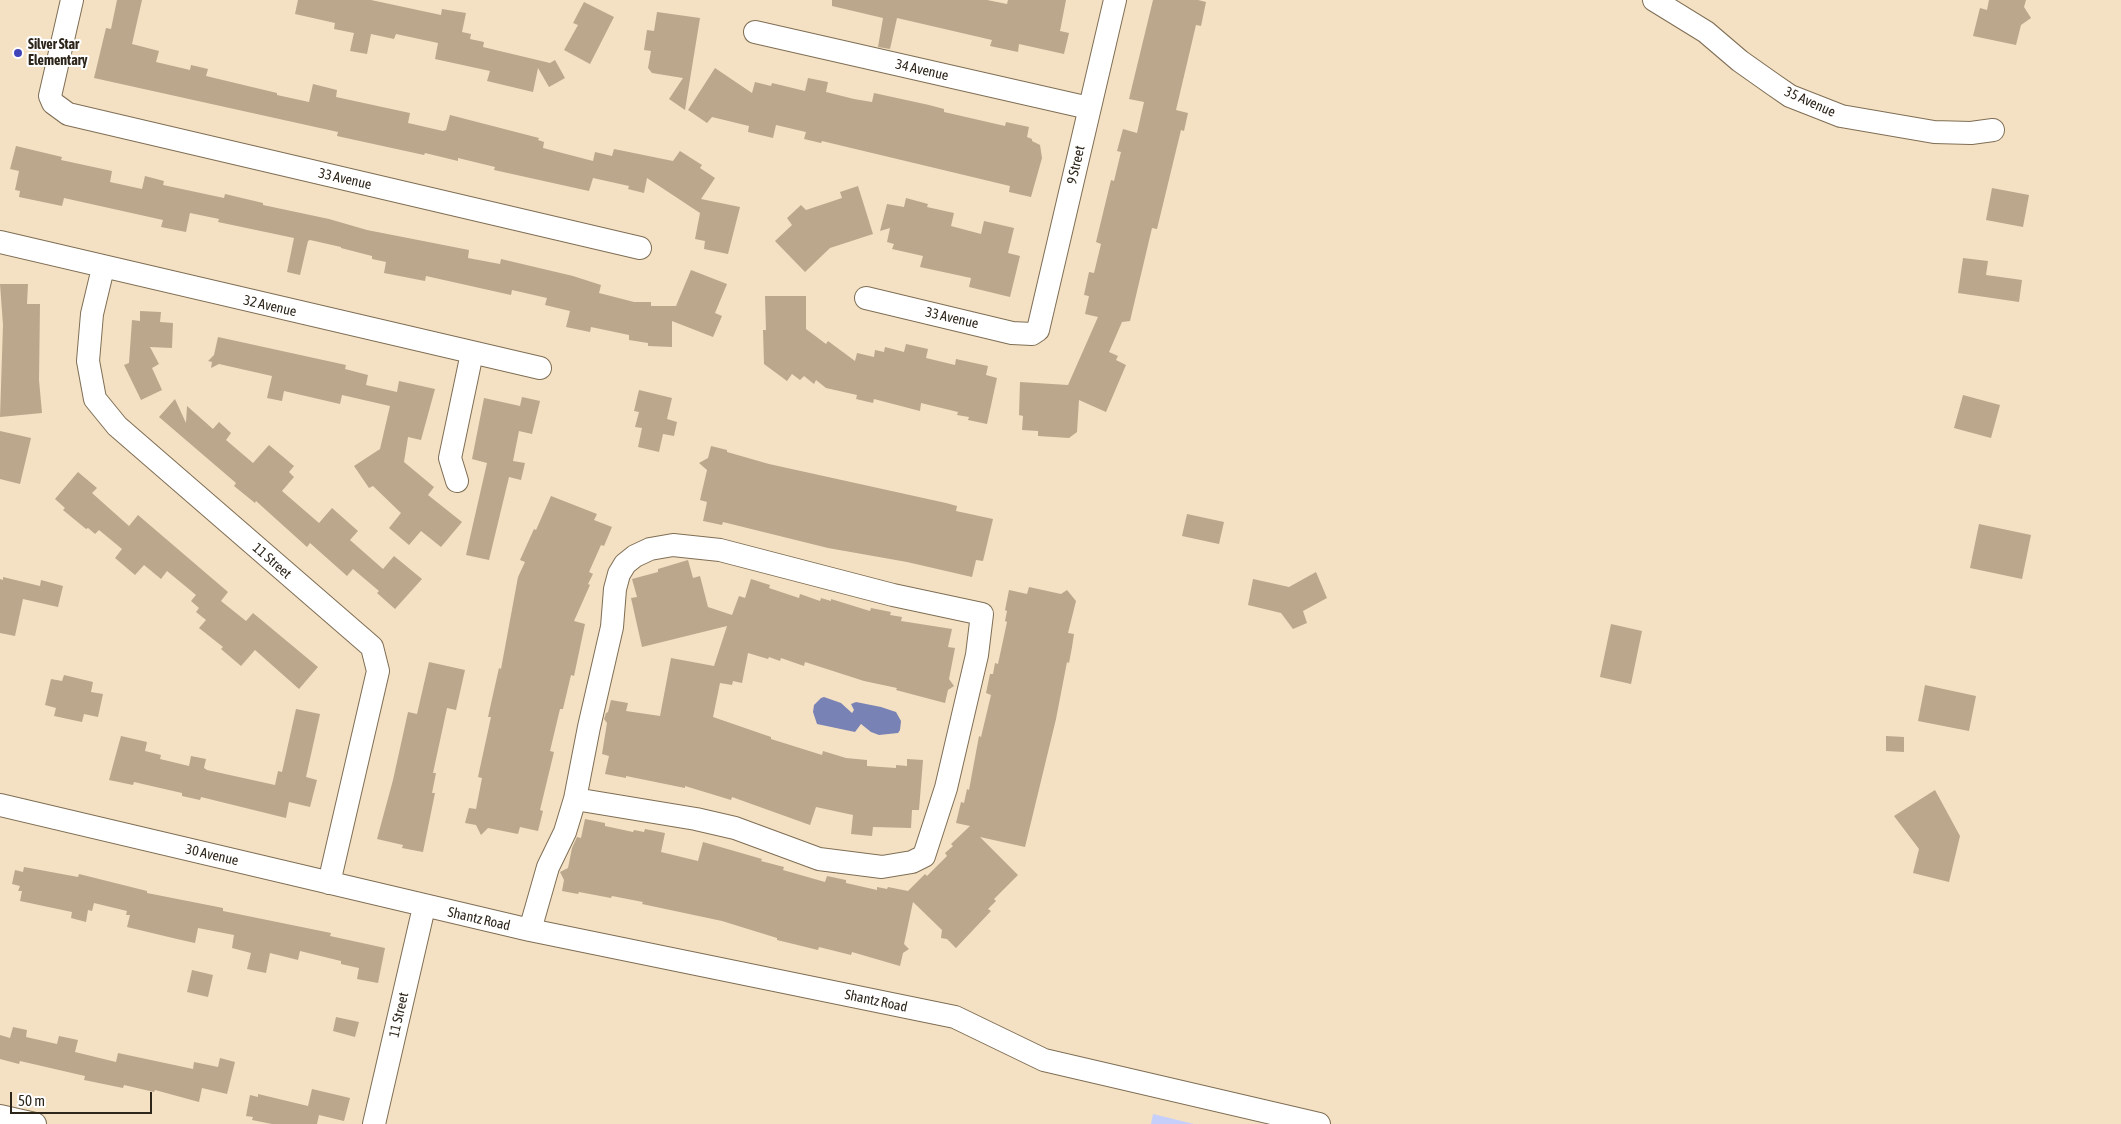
<!DOCTYPE html>
<html>
<head>
<meta charset="utf-8">
<style>
  body { margin:0 }
  #map { position:relative; width:2121px; height:1124px; overflow:hidden; background:#f4e1c4; font-family:"Asap Condensed",sans-serif }
  canvas { display:block }
  .scale { position:absolute; left:10px; top:1092px; width:142px; height:22px; box-sizing:border-box; border:2px solid #2d251a; border-top:0; padding-left:6px; font-size:15px; line-height:18px; white-space:nowrap; color:#2d251a; -webkit-text-stroke:4px #fff; paint-order:stroke }
</style>
</head>
<body>
<div id="map">
<canvas width="2121" height="1124"></canvas>
<div class="scale">50 m</div>
</div>
<script>
const g = document.querySelector('canvas').getContext('2d');
g.lineJoin = 'round';
function fillPath(path, color) { g.fillStyle = color; g.fill(path, 'evenodd'); }
const poly = rows => new Path2D(rows.map(r => 'M' + r).join(''));
function trace(path, color, width, dash) { g.strokeStyle = color; g.lineWidth = width; g.lineCap = dash ? 'butt' : 'round'; g.setLineDash(dash || []); g.stroke(path); }
function drawText(font, color, halo, rows, align = 'center') {
  g.font = font + ' "Asap Condensed",sans-serif'; g.lineWidth = 4; g.setLineDash([]); g.textBaseline = 'middle'; g.strokeStyle = halo; g.fillStyle = color; for (const [text, x, y, turn = 0] of rows) {
    g.save(); g.translate(x, y); g.rotate((+turn || 0) * Math.PI / 180); g.textAlign = isNaN(turn) ? turn : align; if (halo) g.strokeText(text, 0, 0); g.fillText(text, 0, 0); g.restore();
  }
}
fillPath(poly([
  [1153,1114,1194,1124,1151,1124]
]), '#c6cff9');
fillPath(poly([
  [824,697,841,703,852,713,854,710,851,704,856,702,881,707,896,712,901,721,900,730,898,733,879,735,871,732,861,724,855,732,817,724,813,712,814,705,821,698]
]), '#7982b4');
fillPath(poly([
  [117,0,142,0,132,44,159,51,156,62,190,70,191,65,208,69,206,76,277,93,277,95,309,102,313,84,337,90,336,97,410,113,408,123,443,131,446,130,450,115,539,138,538,140,544,142,543,148,593,161,595,152,612,156,614,149,673,161,680,151,702,165,700,168,715,178,701,199,740,207,728,254,704,249,705,241,695,239,700,213,647,178,644,193,628,189,629,186,593,178,589,191,494,170,495,167,458,158,458,161,425,153,424,155,346,138,337,136,338,132,94,78,106,28,111,29],
  [298,0,371,0,441,15,442,9,466,13,462,32,471,34,470,39,484,42,483,47,550,63,555,60,565,78,549,87,538,68,533,92,487,81,490,71,435,59,438,43,396,34,394,39,371,34,367,54,350,51,354,33,334,29,335,23,295,14],
  [832,0,987,0,1007,4,1008,0,1066,0,1060,31,1069,33,1064,54,1019,44,1018,52,990,46,992,40,897,18,890,49,878,47,883,18,832,6],
  [1153,0,1198,0,1206,2,1201,26,1196,25,1176,110,1188,113,1184,131,1181,130,1157,229,1152,228,1130,321,1122,322,1109,352,1118,356,1116,360,1126,365,1106,412,1079,400,1077,432,1069,438,1038,436,1038,431,1022,430,1023,416,1019,415,1020,382,1068,385,1098,317,1085,314,1089,296,1084,295,1089,272,1094,273,1101,244,1096,242,1111,180,1114,181,1121,152,1117,151,1123,129,1137,133,1144,102,1129,99],
  [1989,0,2026,0,2024,7,2031,18,2021,25,2016,45,1973,36,1980,8,1987,10],
  [584,2,614,17,590,64,564,50,578,25,573,23],
  [657,12,700,18,685,110,669,99,683,78,652,73,648,68,651,51,644,50,647,30,654,31],
  [715,68,752,93,755,82,771,86,772,83,805,91,808,78,828,82,826,92,854,99,872,102,874,93,929,105,944,109,944,112,1005,126,1006,122,1029,127,1027,137,1032,139,1032,141,1040,145,1042,158,1031,197,1009,192,1010,186,822,141,821,143,804,139,806,132,776,125,773,138,748,132,749,126,712,117,707,123,688,110],
  [16,146,62,157,61,160,112,171,110,182,142,189,145,176,164,181,163,185,224,198,225,194,263,203,263,205,329,219,367,230,469,250,468,258,500,264,501,259,573,276,601,285,599,293,634,302,651,302,651,306,676,306,691,270,727,284,715,313,722,316,713,337,672,321,672,347,648,346,648,343,629,340,629,335,591,327,590,332,566,327,570,311,545,305,547,298,512,290,511,295,426,276,425,281,384,273,386,262,372,259,372,256,341,248,341,247,310,240,308,241,300,275,287,272,294,238,218,222,219,219,190,213,186,232,161,227,163,220,64,198,62,206,19,197,20,191,15,190,19,171,10,169],
  [858,186,873,234,830,248,805,272,775,241,792,225,787,218,801,205,806,210,842,198,840,192],
  [1992,188,2029,195,2023,227,1986,220],
  [906,198,928,204,927,207,954,213,951,226,981,234,984,221,1014,228,1008,253,1020,256,1010,297,969,287,971,278,920,267,923,256,892,249,894,244,887,242,890,228,880,231,887,204,904,207],
  [1963,258,1988,261,1986,275,2022,280,2019,302,1958,293],
  [0,284,28,284,27,304,40,304,39,380,42,413,0,417,3,325],
  [765,296,806,296,806,329,826,344,828,341,855,361,857,353,874,357,875,350,884,352,885,347,904,352,906,344,928,349,926,358,955,365,956,359,988,366,986,375,997,378,987,424,968,420,969,417,957,415,958,412,921,403,920,411,874,399,873,403,856,399,857,395,826,388,816,380,814,384,804,376,800,380,792,374,787,381,764,364,763,330,766,330],
  [140,311,161,312,160,322,173,323,172,348,150,347,159,364,152,368,162,390,141,400,124,365,129,363,132,320,140,321],
  [218,337,346,365,345,369,368,375,366,385,397,392,399,381,435,389,421,440,408,437,404,462,434,487,428,495,462,522,441,547,421,531,409,545,389,528,401,513,373,486,369,488,354,466,380,449,390,406,342,395,340,404,284,391,282,401,267,398,272,376,219,364,211,368,212,362,208,361,214,355],
  [639,390,672,398,667,419,677,422,674,436,663,434,659,452,638,447,642,428,635,427,639,412,634,411],
  [1963,395,2000,405,1991,438,1954,428],
  [522,397,540,401,532,434,519,431,513,461,525,463,521,480,509,477,489,560,466,555,487,463,472,459,484,398,520,406],
  [175,399,186,423,187,406,213,429,219,422,231,433,226,440,253,463,269,445,294,466,289,472,294,477,282,491,319,523,332,508,358,531,350,540,383,569,394,556,422,579,395,609,377,593,379,591,353,569,347,576,310,543,307,547,256,501,255,503,234,486,236,483,159,417],
  [0,431,31,438,20,484,0,479],
  [711,446,727,450,727,452,769,464,946,503,957,506,956,511,993,519,983,561,976,560,972,577,907,562,828,548,723,522,722,525,703,521,707,502,700,500,707,470,699,463,708,458],
  [78,472,97,488,92,493,129,526,138,515,228,592,221,601,246,621,253,613,318,667,299,689,255,650,241,666,221,649,223,647,199,628,206,620,196,612,199,608,191,601,196,595,167,571,161,579,144,565,135,575,115,558,122,549,99,530,95,534,88,528,86,529,63,510,65,508,55,499],
  [551,496,597,514,594,520,612,527,604,546,601,545,589,572,593,574,588,584,590,585,574,621,585,624,574,676,571,675,563,709,560,709,550,751,554,752,540,810,543,811,538,831,520,827,518,834,488,828,481,835,476,825,465,823,469,808,476,809,482,778,478,777,491,717,488,717,499,668,501,669,518,577,525,562,520,560,534,529,536,530],
  [1187,514,1224,522,1219,544,1182,536],
  [1979,524,2031,535,2022,579,1970,568],
  [688,560,693,578,700,576,708,607,732,615,739,596,745,598,751,579,770,585,769,588,799,598,800,594,820,601,821,598,831,601,831,599,870,611,871,608,891,612,890,615,902,617,901,621,952,629,948,647,955,648,949,679,954,686,948,690,945,703,896,690,897,688,864,681,805,662,804,666,781,658,780,661,769,657,768,659,748,653,742,683,733,681,732,685,720,683,713,717,771,737,771,739,822,755,823,751,846,758,867,760,867,766,896,768,896,765,907,766,907,759,923,760,919,810,912,810,911,828,873,827,872,836,851,834,853,815,816,807,810,825,732,797,731,800,685,786,685,788,626,776,626,778,605,774,609,756,602,754,607,723,604,719,606,713,608,712,611,700,628,703,626,711,660,716,671,658,714,666,727,626,642,647,631,598,637,597,632,579,658,572,658,569],
  [1316,572,1327,598,1303,611,1307,623,1293,629,1281,613,1248,605,1253,579,1289,587],
  [3,577,40,586,41,580,63,586,58,607,23,599,15,636,0,633,0,579,3,580],
  [1029,587,1061,594,1067,590,1076,601,1068,633,1074,634,1072,647,1069,663,1067,662,1056,719,1025,847,980,837,1018,875,994,899,996,901,988,909,991,911,956,948,947,939,941,938,942,930,913,902,904,944,909,949,903,953,900,966,852,952,851,955,819,947,818,950,777,940,777,938,722,921,642,904,643,902,612,896,611,898,579,892,578,894,562,891,564,880,560,872,568,868,572,848,577,837,581,838,585,819,605,823,605,826,633,832,634,830,644,832,645,829,665,833,661,852,698,861,703,842,762,859,761,861,784,867,783,870,825,882,827,876,846,880,846,883,877,890,877,887,887,889,888,887,908,891,925,874,927,876,947,856,945,853,953,846,951,844,970,826,956,823,961,802,964,803,967,789,969,790,979,736,981,737,991,695,986,693,990,674,993,674,995,663,998,664,1007,622,1005,621,1007,611,1005,610,1009,590,1027,594],
  [1611,624,1642,631,1631,684,1600,677],
  [429,662,465,670,456,710,447,708,433,773,436,773,432,793,435,793,423,852,402,848,403,845,377,839,393,780,408,712,417,714],
  [64,675,93,682,91,692,103,694,98,717,84,714,82,722,54,716,56,708,45,705,51,679,62,681],
  [1925,685,1976,696,1969,731,1918,721],
  [296,709,320,714,306,777,317,780,310,807,289,802,286,818,201,797,200,800,182,796,182,793,134,782,133,785,109,780,121,736,147,742,145,751,161,755,160,759,189,766,191,756,206,759,204,768,207,770,275,785,278,771,282,772],
  [1886,736,1904,737,1904,752,1886,751],
  [1935,790,1960,836,1949,882,1913,873,1919,849,1894,816],
  [24,867,78,877,79,874,147,891,147,893,223,908,223,911,331,933,330,936,385,948,378,983,357,979,359,968,341,964,341,961,300,951,298,960,270,953,266,973,247,969,251,953,232,948,234,935,198,928,195,943,177,939,127,927,130,915,126,915,127,911,94,903,92,911,88,910,86,922,71,918,72,912,20,901,22,891,18,891,20,886,12,884,15,870,23,872],
  [192,970,213,975,208,997,187,992],
  [336,1017,359,1022,355,1037,333,1031],
  [13,1027,27,1030,26,1037,57,1044,59,1036,78,1040,75,1052,116,1062,118,1053,193,1069,194,1062,218,1067,220,1058,235,1062,227,1094,202,1088,199,1102,155,1090,154,1092,124,1085,123,1088,84,1080,85,1076,20,1061,19,1064,0,1059,0,1035,10,1038],
  [312,1089,350,1098,344,1121,319,1115,317,1124,272,1124,252,1120,253,1117,246,1116,250,1095,258,1097,258,1094,308,1106]
]), '#baa78c');
const minor = poly([
  [72,0,50,96,53,103,68,114,640,248],
  [1654,0,1706,32,1740,61,1774,85,1790,96,1813,105,1841,116,1934,132,1971,133,1993,130],
  [755,32,1089,108],
  [0,242,540,368],
  [103,268,92,314,88,361,95,399,117,426,372,647,378,671,329,883],
  [866,298,1012,333,1032,334,1038,330,1115,0],
  [457,481,450,458,472,353],
  [0,805,530,930,955,1017,1044,1060,1319,1124],
  [530,930,548,867,565,832,575,799,589,727,612,627,615,589,619,574,625,564,635,556,650,549,673,545,720,550,893,595,982,614,977,655,946,788,924,856,912,862,882,867,819,859,735,828,696,819,575,799],
  [0,1116,35,1124],
  [374,1124,424,907]
]);
trace(minor, '#7f6e54', 24);
trace(minor, '#fff', 22);
for (const [x, y, r, color] of [
  [18,53,5,"#4143b8"]
]) { const dot = new Path2D(); dot.arc(x, y, r, 0, 2 * Math.PI); g.fillStyle = color; g.fill(dot); trace(dot, '#fff', 2); }
drawText('bold 14px', '#2d251a', '#fff', [
  ["Silver Star",28,45],
  ["Elementary",28,61]
], 'left');
drawText('14px', '#2d251a', '#fff', [
  ["34 Avenue",922,70,13],
  ["35 Avenue",1810,102,24],
  ["9 Street",1076,165,-77],
  ["33 Avenue",345,179,13],
  ["32 Avenue",270,306,13],
  ["33 Avenue",952,318,13],
  ["11 Street",272,561,41],
  ["30 Avenue",212,855,13],
  ["Shantz Road",479,919,13],
  ["Shantz Road",876,1001,12],
  ["11 Street",399,1015,-77]
]);
</script>
</body>
</html>
